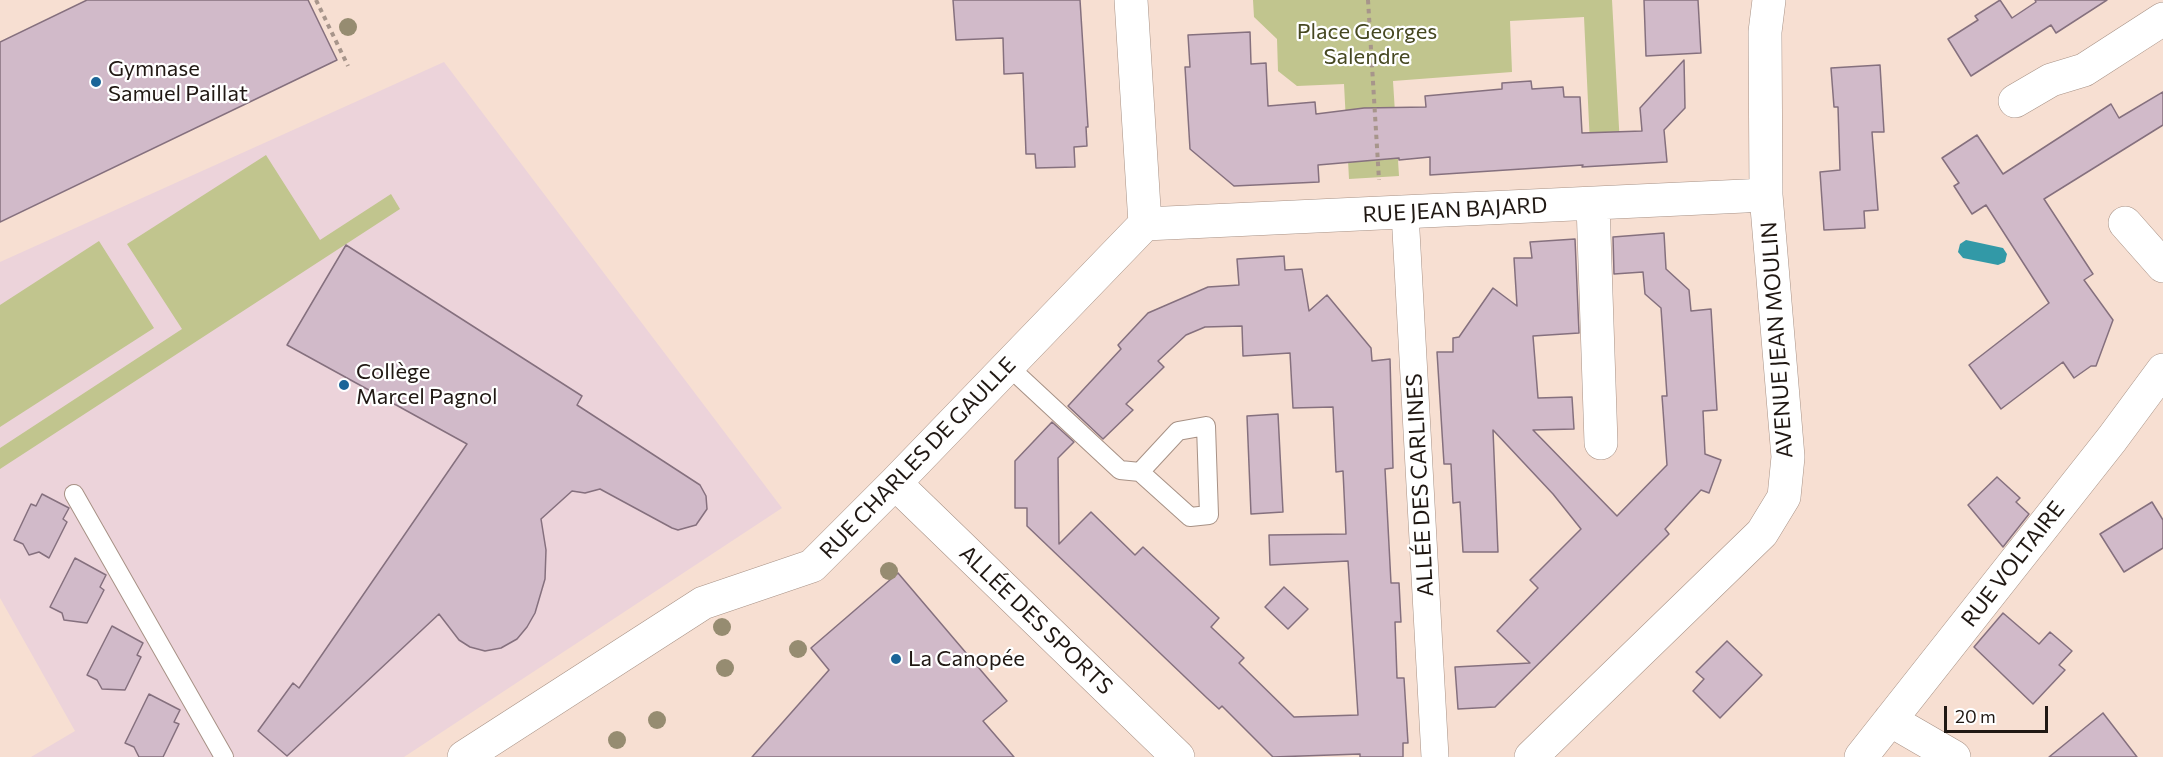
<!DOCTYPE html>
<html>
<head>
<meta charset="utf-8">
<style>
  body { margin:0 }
  #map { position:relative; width:2163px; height:757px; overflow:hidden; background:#f7dfd2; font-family:Commissioner,sans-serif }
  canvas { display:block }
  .scale { position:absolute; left:1944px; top:706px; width:104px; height:27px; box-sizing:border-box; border:3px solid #201813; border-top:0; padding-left:8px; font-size:18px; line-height:21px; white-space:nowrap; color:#201813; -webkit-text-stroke:4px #fff; paint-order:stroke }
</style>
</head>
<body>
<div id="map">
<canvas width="2163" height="757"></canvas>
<div class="scale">20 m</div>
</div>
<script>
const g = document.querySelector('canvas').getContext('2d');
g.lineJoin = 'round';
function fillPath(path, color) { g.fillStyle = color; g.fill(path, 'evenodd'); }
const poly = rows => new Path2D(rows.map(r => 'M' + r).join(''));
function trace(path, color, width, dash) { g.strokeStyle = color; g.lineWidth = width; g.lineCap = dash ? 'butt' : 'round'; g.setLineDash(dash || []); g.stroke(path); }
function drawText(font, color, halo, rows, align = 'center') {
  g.font = font + ' Commissioner,sans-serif'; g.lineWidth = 4.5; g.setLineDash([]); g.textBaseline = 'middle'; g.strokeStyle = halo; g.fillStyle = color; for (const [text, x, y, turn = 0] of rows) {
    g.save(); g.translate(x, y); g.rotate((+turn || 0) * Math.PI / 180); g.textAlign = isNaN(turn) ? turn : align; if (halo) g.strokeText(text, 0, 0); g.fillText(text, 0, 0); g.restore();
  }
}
fillPath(poly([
  [444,62,782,508,404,757,31,757,75,731,0,598,0,262]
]), '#ecd3da');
fillPath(poly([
  [1253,0,1612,0,1621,164,1591,166,1584,17,1510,21,1512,72,1393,81,1399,176,1349,179,1344,84,1297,86,1278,71,1277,39,1254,17],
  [266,155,320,240,391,194,400,209,0,469,0,448,182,329,127,244],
  [99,241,154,328,0,427,0,305]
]), '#c1c58e');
fillPath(poly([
  [1966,240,2003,248,2007,254,2005,262,1998,265,1963,258,1958,252,1960,244]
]), '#3299a7');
const building = poly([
  [87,0,308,0,337,60,0,222,0,42,87,0],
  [953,0,1080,0,1088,127,1086,127,1087,146,1074,147,1075,167,1036,168,1035,154,1026,154,1023,73,1004,74,1003,38,956,40,953,0],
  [1644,0,1698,0,1701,53,1646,56,1644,0],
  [2000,0,2012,18,2036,2,2035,0,2107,0,2056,33,2051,25,1971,76,1948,39,1978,20,1975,16,2000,0],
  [1250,32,1251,64,1266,63,1268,106,1315,102,1316,114,1364,108,1426,107,1425,96,1502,89,1502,83,1531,81,1532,89,1563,87,1564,97,1580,97,1582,133,1642,131,1640,108,1684,60,1685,108,1664,130,1667,162,1582,167,1583,165,1430,175,1430,157,1399,160,1399,158,1318,165,1319,182,1234,186,1190,149,1185,67,1190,67,1188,35,1250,32],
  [1880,65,1884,132,1872,132,1878,210,1864,211,1865,228,1824,230,1820,172,1840,170,1838,107,1834,107,1831,68,1880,65],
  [2163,92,2163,125,2044,199,2093,274,2084,280,2113,320,2096,366,2091,366,2074,378,2063,362,2001,409,1969,365,2049,303,1986,205,1972,214,1954,186,1959,183,1942,158,1977,135,2003,174,2111,104,2119,118,2163,92],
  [1664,233,1666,269,1689,290,1691,311,1711,309,1717,410,1703,411,1705,454,1721,460,1709,493,1701,490,1665,529,1669,534,1495,707,1458,709,1455,667,1530,663,1497,631,1538,588,1530,580,1581,529,1553,494,1493,430,1498,552,1463,552,1460,502,1453,503,1451,464,1444,464,1437,352,1453,352,1453,338,1459,337,1493,288,1517,306,1514,258,1532,258,1530,242,1575,239,1579,333,1533,336,1538,398,1572,397,1574,429,1533,430,1617,516,1667,465,1662,396,1667,396,1661,308,1645,294,1643,272,1614,274,1613,237,1664,233],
  [346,245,582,396,577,405,700,485,706,496,707,509,696,525,678,530,672,528,600,489,585,493,572,491,541,519,546,550,545,579,535,613,527,627,517,639,501,648,485,651,470,647,459,640,439,614,287,756,258,731,293,683,299,688,467,444,287,345,346,245],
  [1284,256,1285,270,1302,269,1309,311,1327,295,1371,348,1372,361,1390,359,1393,468,1385,469,1391,583,1399,583,1401,622,1395,622,1397,678,1404,678,1408,743,1403,743,1403,757,1360,757,1360,754,1273,757,1222,706,1219,709,1207,698,1027,526,1027,508,1015,508,1015,461,1052,422,1074,442,1058,458,1059,544,1091,512,1135,555,1143,547,1219,618,1211,627,1244,658,1239,663,1294,717,1358,715,1348,561,1270,565,1269,535,1346,534,1343,471,1336,472,1333,407,1293,408,1290,353,1243,356,1242,326,1205,327,1186,335,1158,361,1164,367,1126,404,1133,410,1103,439,1068,406,1121,349,1118,345,1148,313,1208,287,1239,285,1237,259,1284,256],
  [1278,414,1283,512,1251,514,1247,416,1278,414],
  [1997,477,2020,498,2016,502,2029,514,2003,547,1968,505,1997,477],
  [42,494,69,508,63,519,67,522,49,558,39,552,29,555,23,544,14,540,31,504,36,506,42,494],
  [2152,502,2163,520,2163,548,2124,572,2100,534,2152,502],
  [75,558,106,575,100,587,104,590,87,623,64,620,62,613,50,607,75,558],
  [898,573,1007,701,983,721,1014,757,752,757,829,670,811,648,898,573],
  [1284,587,1308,609,1288,629,1265,607,1284,587],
  [2003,613,2039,644,2050,632,2072,651,2059,665,2065,670,2033,704,1974,647,2003,613],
  [112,626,143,643,137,655,141,657,125,690,102,689,97,680,87,675,112,626],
  [1727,641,1762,675,1720,718,1693,691,1704,679,1696,672,1727,641],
  [149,694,180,710,174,722,179,724,163,757,139,757,134,747,125,743,149,694],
  [2103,713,2137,757,2049,757,2103,713]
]);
fillPath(building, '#d1bac9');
trace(building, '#85707e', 1.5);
const service = poly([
  [1008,366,1120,470,1140,472,1190,517,1209,515,1206,426,1178,431,1140,472],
  [74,494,224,757]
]);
const pedestrian = poly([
  [1405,213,1435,757]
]);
const minor = poly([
  [2015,101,2051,80,2084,70,2163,19],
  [1593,204,1601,443],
  [2125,223,2163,266],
  [1145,224,1766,195],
  [895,483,1178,757],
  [1890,720,1954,757],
  [464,757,703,603,812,566,895,483,1145,224,1131,0],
  [1531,757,1762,533,1784,497,1788,457,1766,195,1765,32,1769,0],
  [1861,757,2112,439,2163,370]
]);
trace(service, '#a79185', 20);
trace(pedestrian, '#a79185', 28);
trace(minor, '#a79185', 34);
trace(poly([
  [316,0,348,66],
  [1368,0,1379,180]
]), '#a7958b', 4, [4.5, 4.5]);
trace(service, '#fff', 18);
trace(pedestrian, '#fff', 27);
trace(minor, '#fff', 33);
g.fillStyle = '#968c71';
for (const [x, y] of [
  [348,27],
  [889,571],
  [722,627],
  [798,649],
  [725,668],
  [657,720],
  [617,740]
]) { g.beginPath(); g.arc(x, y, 9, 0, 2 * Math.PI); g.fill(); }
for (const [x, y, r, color] of [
  [96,82,6,"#1b6598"],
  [344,385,6,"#1b6598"],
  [896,659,6,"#1b6598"]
]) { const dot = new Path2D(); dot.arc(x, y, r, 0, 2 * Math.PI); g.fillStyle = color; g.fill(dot); trace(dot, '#fff', 2); }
drawText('22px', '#464821', '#fff', [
  ["Place Georges",1367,32],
  ["Salendre",1367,57]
]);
drawText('22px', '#201813', '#fff', [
  ["Gymnase",108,69],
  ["Samuel Paillat",108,94],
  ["Collège",356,372],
  ["Marcel Pagnol",356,397],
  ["La Canopée",908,659]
], 'left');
drawText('22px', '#201813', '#fff', [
  ["RUE JEAN BAJARD",1455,210,-3],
  ["AVENUE JEAN MOULIN",1777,340,-94],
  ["RUE CHARLES DE GAULLE",918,458,-46],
  ["ALLÉE DES CARLINES",1420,485,-93],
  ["RUE VOLTAIRE",2013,564,-52],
  ["ALLÉE DES SPORTS",1036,620,44]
]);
</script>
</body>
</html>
